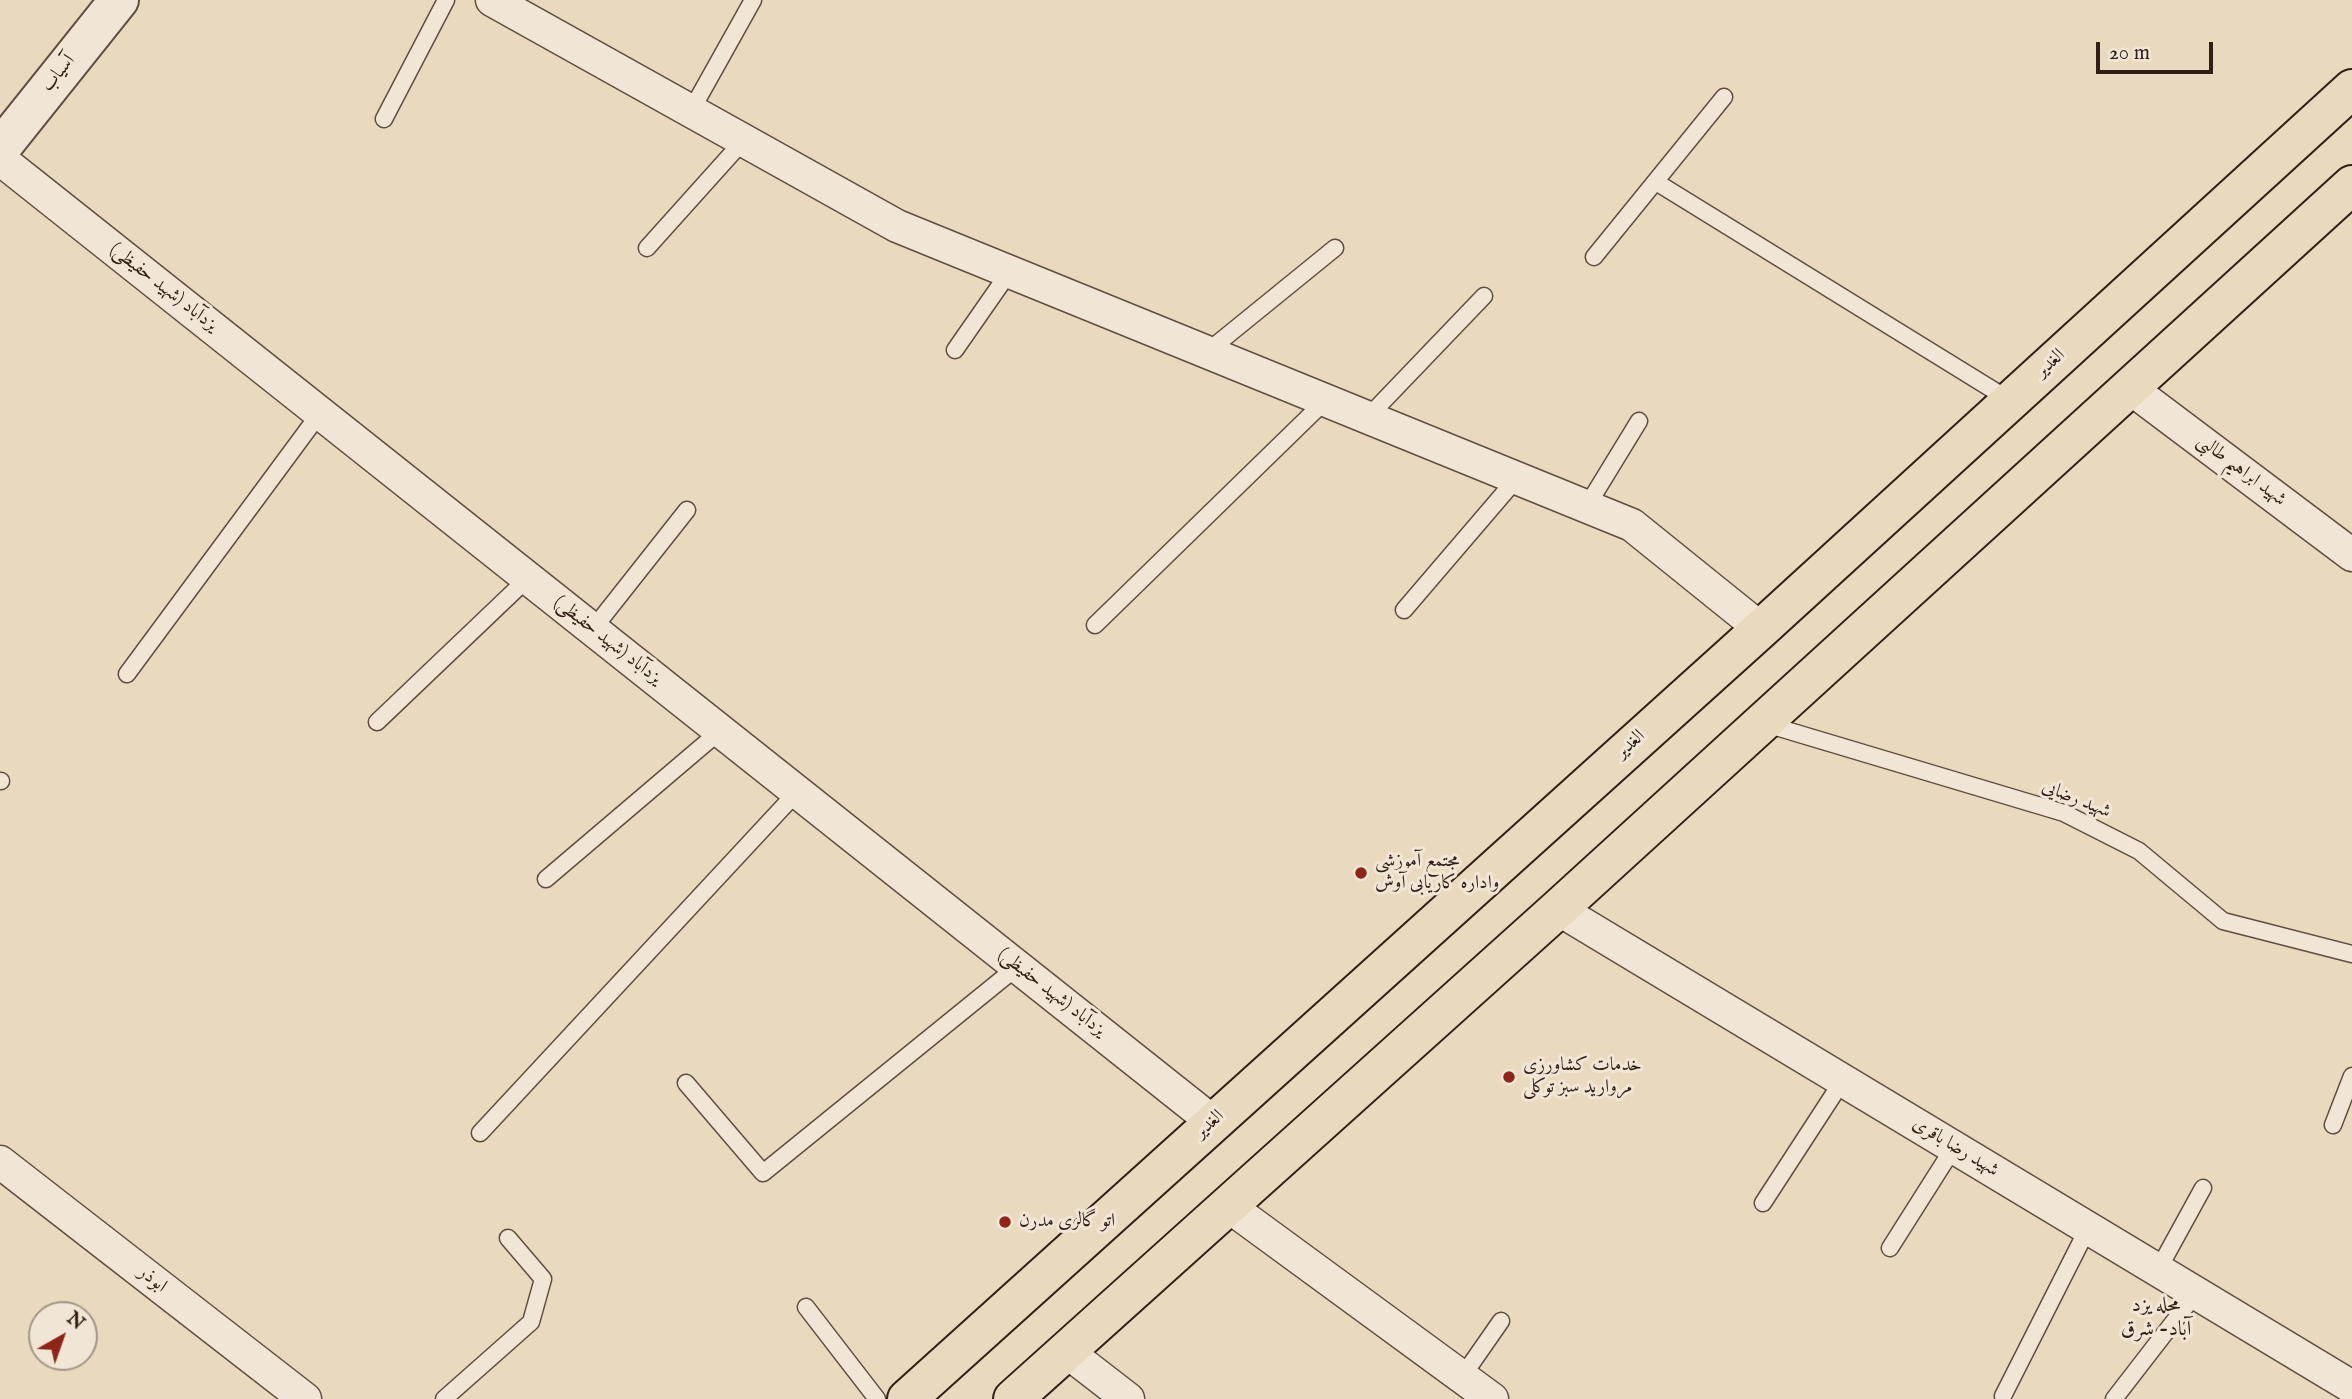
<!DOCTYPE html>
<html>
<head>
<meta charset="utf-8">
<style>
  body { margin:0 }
  #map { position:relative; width:2352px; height:1399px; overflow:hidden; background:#e9d9be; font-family:"IM FELL English",serif }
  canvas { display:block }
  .north { position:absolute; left:28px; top:1301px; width:70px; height:70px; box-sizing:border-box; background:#f1e6d5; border:2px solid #a49689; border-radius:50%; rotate:40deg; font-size:19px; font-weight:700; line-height:28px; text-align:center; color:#311e17 }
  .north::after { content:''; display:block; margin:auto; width:24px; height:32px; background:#8f2418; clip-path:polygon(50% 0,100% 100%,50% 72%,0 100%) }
  .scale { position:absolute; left:2096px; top:42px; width:117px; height:32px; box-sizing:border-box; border:4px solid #311e17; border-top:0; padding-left:9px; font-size:21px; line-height:24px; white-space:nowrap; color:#311e17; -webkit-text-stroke:5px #f1e6d5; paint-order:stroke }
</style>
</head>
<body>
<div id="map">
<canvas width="2352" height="1399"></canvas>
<div class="north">N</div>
<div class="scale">20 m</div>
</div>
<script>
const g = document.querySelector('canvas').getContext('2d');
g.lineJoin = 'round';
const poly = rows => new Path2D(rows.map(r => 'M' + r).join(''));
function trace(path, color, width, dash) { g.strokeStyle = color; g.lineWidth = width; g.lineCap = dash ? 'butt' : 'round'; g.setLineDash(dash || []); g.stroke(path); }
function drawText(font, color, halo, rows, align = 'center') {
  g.font = font + ' "IM FELL English",Amiri,serif'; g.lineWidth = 6; g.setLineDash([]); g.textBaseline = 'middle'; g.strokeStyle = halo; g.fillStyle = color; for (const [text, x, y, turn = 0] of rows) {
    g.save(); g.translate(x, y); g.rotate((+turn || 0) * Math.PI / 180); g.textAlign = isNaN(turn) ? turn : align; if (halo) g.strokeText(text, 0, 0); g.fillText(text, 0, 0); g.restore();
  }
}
const service = poly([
  [691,111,753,0],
  [384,119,446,0],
  [1656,182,2011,401],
  [647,248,744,140],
  [1594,257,1724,97],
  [955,350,1010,271],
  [1207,352,1335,248],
  [1368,417,1484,296],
  [1587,506,1639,421],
  [1404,610,1517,478],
  [1095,625,1326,400],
  [593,629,687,510],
  [127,674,320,413],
  [377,722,528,578],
  [1766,724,2064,813,2139,851,2223,921,2352,954],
  [0,781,1,781],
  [546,879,720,731],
  [686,1083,763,1173,1017,967],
  [2333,1125,2352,1076],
  [480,1133,797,792],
  [1763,1203,1843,1080],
  [1890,1248,1954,1147],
  [2158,1270,2203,1188],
  [806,1307,877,1399],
  [1462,1377,1501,1321],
  [2003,1396,2088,1228],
  [444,1399,531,1322,543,1279,508,1238],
  [2114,1399,2196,1293]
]);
const minor = poly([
  [492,0,897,226,1632,525,1761,629],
  [0,159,1213,1122],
  [2130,388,2352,555],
  [1558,909,2352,1387],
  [0,1162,305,1399],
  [1227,1205,1492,1399],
  [1066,1351,1128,1399]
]);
const tertiary = poly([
  [0,149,119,0]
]);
const primary = poly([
  [907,1399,1761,629,2352,89],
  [1013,1399,1558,909,2352,185]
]);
trace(service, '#5f4d41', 19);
trace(minor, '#5f4d41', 35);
trace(tertiary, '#5f4d41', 42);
trace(primary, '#311e17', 42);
trace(service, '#f1e6d5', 16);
trace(minor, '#f1e6d5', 32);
trace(tertiary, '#f1e6d5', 38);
trace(primary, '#e9d9be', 38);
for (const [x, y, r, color] of [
  [1361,873,7,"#8f2418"],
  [1509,1077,7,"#8f2418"],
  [1005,1222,7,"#8f2418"]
]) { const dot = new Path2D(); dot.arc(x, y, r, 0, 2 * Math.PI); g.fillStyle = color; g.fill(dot); trace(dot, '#f1e6d5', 2.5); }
drawText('19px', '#311e17', '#f1e6d5', [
  ["آسیاب",59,74,-51],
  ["یزدآباد (شهید حفیظی)",163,288,38],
  ["الغدیر",2051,364,-42],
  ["شهید ابراهیم طالبی",2241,471,37],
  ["یزدآباد (شهید حفیظی)",607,641,38],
  ["الغدیر",1631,745,-42],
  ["شهید رضایی",2076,800,22],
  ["یزدآباد (شهید حفیظی)",1051,993,38],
  ["الغدیر",1210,1125,-42],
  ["شهید رضا باقری",1955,1148,31],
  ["ابوذر",152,1280,38]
]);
drawText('19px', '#311e17', '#f1e6d5', [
  ["مجتمع آموزشی",1375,862],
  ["واداره کاریابی آوش",1375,884],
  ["خدمات کشاورزی",1523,1066],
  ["مروارید سبز توکلی",1523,1088],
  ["اتو گالری مدرن",1019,1222]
], 'left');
drawText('21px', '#311e17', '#f1e6d5', [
  ["محله یزد",2156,1307],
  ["آباد- شرق",2156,1331]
]);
</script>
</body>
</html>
